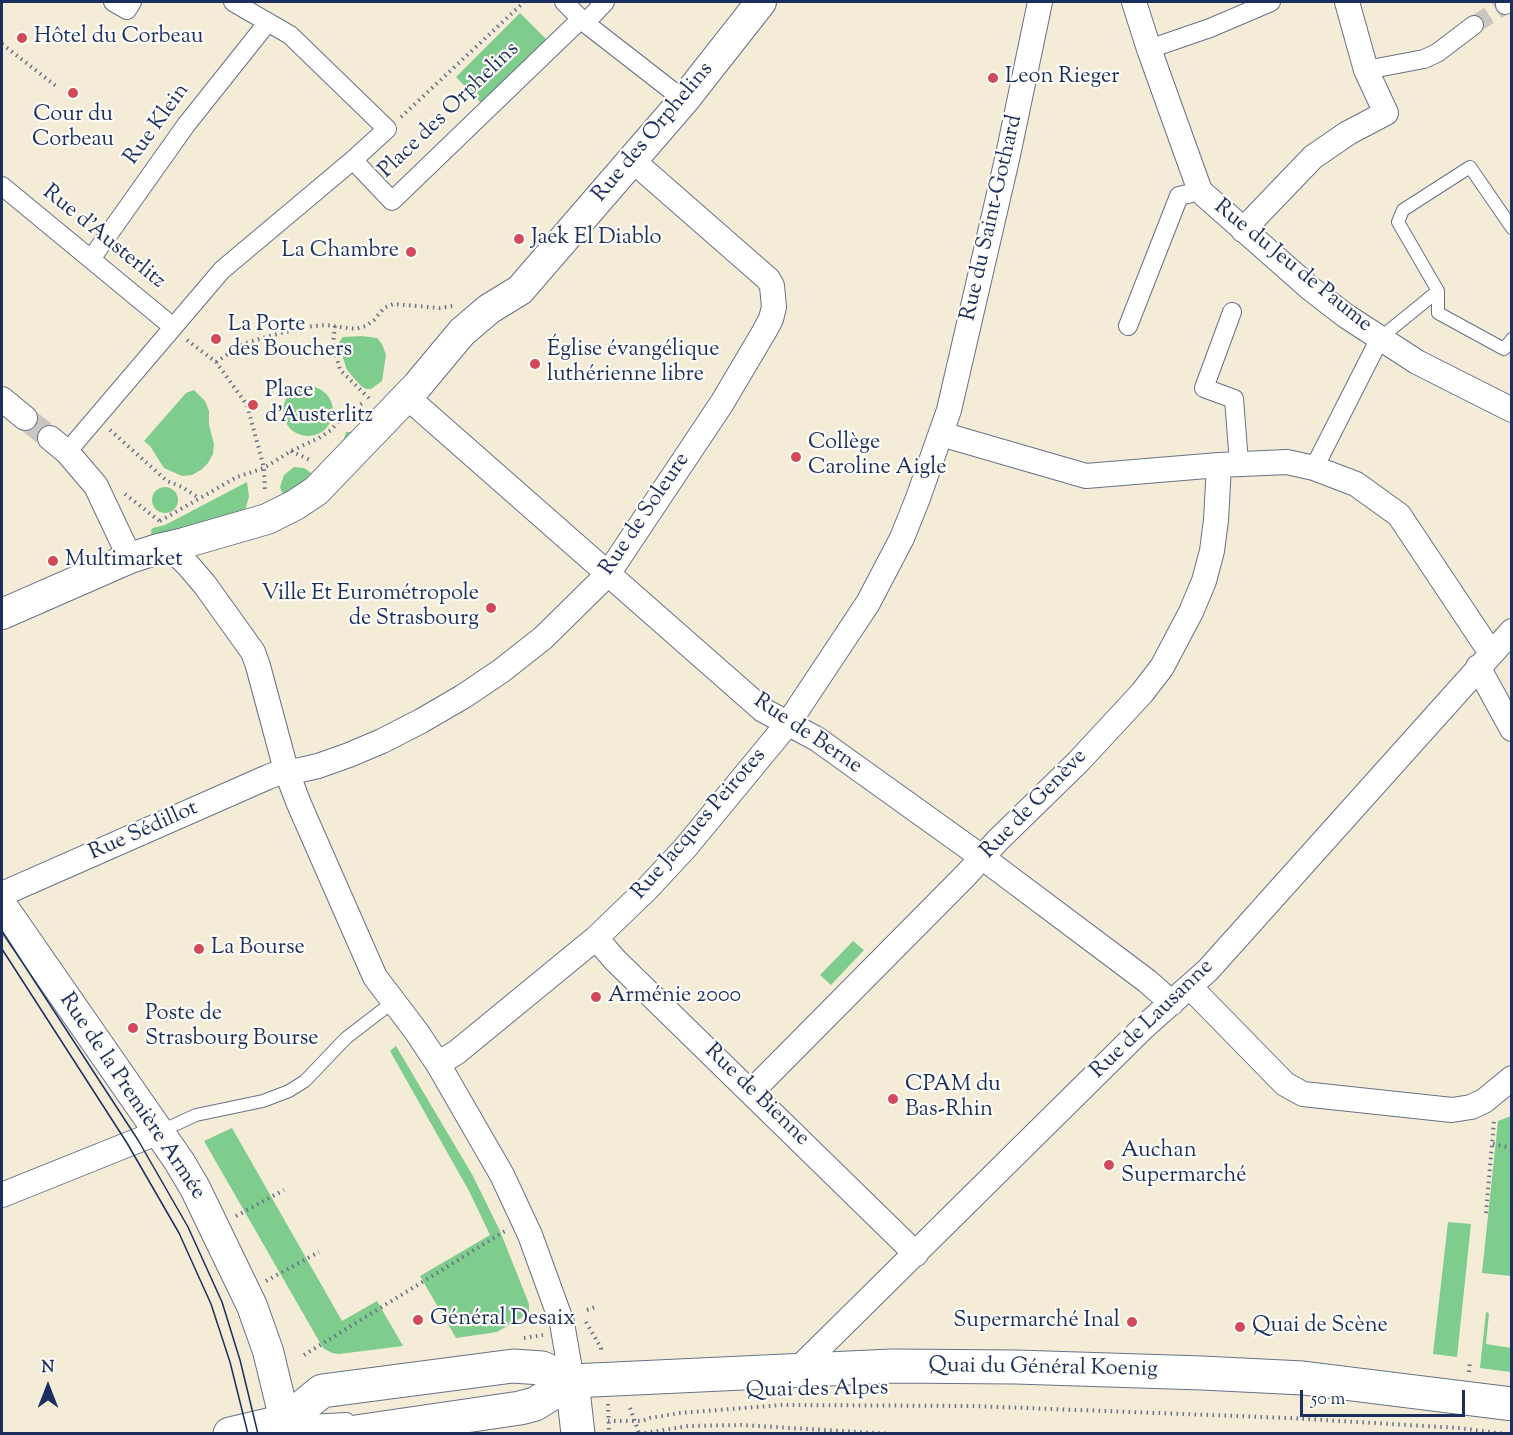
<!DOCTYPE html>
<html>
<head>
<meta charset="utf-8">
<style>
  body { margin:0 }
  #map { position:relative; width:1513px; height:1435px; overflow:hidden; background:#f4ecd7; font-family:"Sorts Mill Goudy",serif }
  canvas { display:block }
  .frame { position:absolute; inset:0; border:3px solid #1b2f5e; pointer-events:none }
  .north { position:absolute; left:18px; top:1357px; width:60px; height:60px; -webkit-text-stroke:4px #fdfcf7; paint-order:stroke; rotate:0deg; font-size:16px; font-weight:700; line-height:24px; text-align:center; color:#1b2f5e }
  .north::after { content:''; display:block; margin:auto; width:21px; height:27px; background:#1b2f5e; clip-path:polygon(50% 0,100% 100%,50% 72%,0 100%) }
  .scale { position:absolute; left:1300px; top:1390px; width:165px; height:27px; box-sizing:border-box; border:3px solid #1b2f5e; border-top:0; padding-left:8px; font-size:18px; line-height:21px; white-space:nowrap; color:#1b2f5e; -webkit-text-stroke:4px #fdfcf7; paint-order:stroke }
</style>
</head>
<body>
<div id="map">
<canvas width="1513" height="1435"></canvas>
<div class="frame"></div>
<div class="north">N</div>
<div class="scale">50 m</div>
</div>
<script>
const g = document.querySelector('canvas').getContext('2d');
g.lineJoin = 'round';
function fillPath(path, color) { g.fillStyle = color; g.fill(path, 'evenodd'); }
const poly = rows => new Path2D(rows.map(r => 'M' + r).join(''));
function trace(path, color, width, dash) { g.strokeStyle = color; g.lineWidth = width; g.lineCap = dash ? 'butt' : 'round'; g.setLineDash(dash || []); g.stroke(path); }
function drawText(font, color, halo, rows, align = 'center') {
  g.font = font + ' "Sorts Mill Goudy",serif'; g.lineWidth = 4.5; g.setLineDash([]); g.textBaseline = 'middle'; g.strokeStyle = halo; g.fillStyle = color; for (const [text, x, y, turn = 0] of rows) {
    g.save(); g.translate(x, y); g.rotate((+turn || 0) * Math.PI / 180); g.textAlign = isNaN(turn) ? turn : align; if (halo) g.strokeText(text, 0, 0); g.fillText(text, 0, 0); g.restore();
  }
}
fillPath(poly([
  [520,13,547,40,482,104,456,77],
  [362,336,377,338,382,344,386,355,382,381,371,389,366,389,361,386,347,370,340,349,339,342,343,337],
  '283 411a25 25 0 1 1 50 0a25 25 0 1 1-50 0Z',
  [194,390,205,401,209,411,209,425,214,444,213,454,208,463,201,470,192,475,182,476,164,468,150,446,144,441,186,393],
  [365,422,369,431,364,441,323,485,295,505,285,500,280,487,284,475,294,467,304,468,311,473,320,468,342,446,346,432,357,432],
  [247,482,249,497,243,517,152,537,151,530,153,528,165,525],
  '152 500a13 13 0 1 1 26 0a13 13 0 1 1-26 0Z',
  [853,941,864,950,831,985,820,975],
  [396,1046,473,1176,500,1231,529,1304,529,1313,497,1332,456,1338,420,1276,490,1235,469,1191,390,1051],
  [1511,1116,1511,1276,1482,1273,1498,1121],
  [232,1128,342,1321,377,1301,403,1346,339,1354,332,1353,323,1348,204,1141],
  [1448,1222,1471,1224,1457,1357,1433,1354],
  [1486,1312,1489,1313,1486,1344,1511,1348,1511,1372,1480,1368]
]), '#7fcd8c');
trace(poly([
  [1474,25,1505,5]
]), '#c9c6bf', 18, [18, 9]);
trace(poly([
  [25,418,50,438]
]), '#c9c6bf', 24, [24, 12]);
const service = poly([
  [1512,228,1470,167,1403,210,1398,222,1438,291,1438,313,1504,349,1512,339],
  [1380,338,1438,291],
  [159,1132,196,1115,263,1101,289,1091,305,1081,346,1038,393,1002],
  [307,1421,347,1419]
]);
const pedestrian = poly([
  [113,2,127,10,132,2],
  [564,2,585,23,684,100],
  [1505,5,1510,2],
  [585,23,605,2],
  [1149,49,1210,28,1271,2],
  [1366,70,1424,59,1437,53,1474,25],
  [353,160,392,201,581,19],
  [2,186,173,327],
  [91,259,186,125,268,22],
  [1232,312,1204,388,1234,399,1239,463],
  [1128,326,1179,196,1200,191],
  [67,452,222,270,353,160,387,129,290,35,233,2],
  [1314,468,1380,338]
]);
const minor = poly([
  [1134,2,1149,49,1200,191,1311,289,1346,316,1417,362,1512,410],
  [1243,230,1313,157,1348,133,1386,113,1366,70,1347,2],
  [407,397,763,710,817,739,983,858,1147,981,1172,1003],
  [2,399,25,418],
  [941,434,1086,476,1219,465,1287,462,1314,468,1356,484,1399,515,1491,653],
  [50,438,67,452,96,486,130,558],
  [168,546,187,564,205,585,253,652,258,666,286,770,299,804,375,977,416,1031,438,1064,502,1175,530,1235,562,1323,572,1381],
  [1478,667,1512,729],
  [2,894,268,777,286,770,296,771,318,766,349,755,382,741,421,721,464,696,501,671,543,638,608,574,722,403,764,332,771,319,774,307,772,286,768,279,632,160],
  [596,938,615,960,916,1254],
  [1190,987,1285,1084,1303,1094,1452,1110,1471,1107,1484,1101,1512,1078],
  [438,1064,457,1052,596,938,647,889,686,847,789,722,868,603,902,538,918,498,949,410,1008,155,1040,2],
  [752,1091,965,876,998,840,1078,762,1142,693,1162,667,1191,612,1204,581,1212,551,1216,520,1219,465],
  [2,1195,159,1132],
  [797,1370,1144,1027,1208,970,1512,631]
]);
const tertiary = poly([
  [2,614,130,558,158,549,184,543,267,519,295,505,316,491,417,386,462,332,489,309,520,290,684,100,761,2],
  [2,906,179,1161,195,1188,252,1306,268,1351,285,1421]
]);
const secondary = poly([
  [572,1381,578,1434],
  [285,1421,314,1434],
  [230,1434,285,1421,322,1391,513,1366,542,1368,572,1381,892,1366,1016,1367,1202,1373,1303,1378,1512,1404],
  [342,1434,520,1408,535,1404,572,1381]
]);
trace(service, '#677188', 14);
trace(pedestrian, '#677188', 20);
trace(minor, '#677188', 26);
trace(tertiary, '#677188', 32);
trace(secondary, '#677188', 35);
trace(poly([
  [2,44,56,86],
  [401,117,524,2],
  [335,326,333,344,340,370,370,399],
  [187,340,216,362,247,405,264,468,265,492],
  [216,362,243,344,266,337,305,327,326,325,355,329,366,326,374,320,384,308,393,304,440,308,453,306],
  [110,430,167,481,182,487,199,498],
  [291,451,310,460],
  [125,494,162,523],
  [160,521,237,477,264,468,291,451,319,438,331,430,348,411,365,402],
  [1493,1144,1512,1148],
  [1486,1213,1494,1121],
  [236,1216,284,1190],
  [266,1281,319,1252],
  [587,1310,598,1306],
  [586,1322,601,1348,601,1352],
  [524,1338,543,1335],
  [304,1355,505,1231],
  [1469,1372,1470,1361],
  [608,1404,609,1434],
  [630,1408,639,1433],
  [608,1421,642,1421,650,1418,680,1413,782,1405,973,1406,1289,1418,1459,1428,1506,1434],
  [639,1434,688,1426,741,1425,892,1434]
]), '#677188', 4, [1.5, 4.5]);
trace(service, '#fff', 12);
trace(pedestrian, '#fff', 18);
trace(minor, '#fff', 24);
trace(tertiary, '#fff', 30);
trace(secondary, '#fff', 33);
trace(poly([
  [2,931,138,1140,188,1227,222,1302,240,1360,258,1434],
  [2,949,127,1143,179,1233,211,1304,230,1362,248,1434]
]), '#1b2f5e', 1.5);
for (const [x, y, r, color] of [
  [22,38,6,"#d1495b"],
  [993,78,6,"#d1495b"],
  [73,93,6,"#d1495b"],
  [519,239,6,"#d1495b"],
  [411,252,6,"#d1495b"],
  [216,339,6,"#d1495b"],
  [535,364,6,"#d1495b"],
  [253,405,6,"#d1495b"],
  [796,457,6,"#d1495b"],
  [53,561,6,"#d1495b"],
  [491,608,6,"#d1495b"],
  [199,949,6,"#d1495b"],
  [596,997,6,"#d1495b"],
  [133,1028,6,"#d1495b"],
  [893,1099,6,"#d1495b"],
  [1109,1165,6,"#d1495b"],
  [418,1320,6,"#d1495b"],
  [1132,1322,6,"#d1495b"],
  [1240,1327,6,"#d1495b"]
]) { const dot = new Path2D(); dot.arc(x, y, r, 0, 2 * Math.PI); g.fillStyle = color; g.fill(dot); trace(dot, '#fdfcf7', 2); }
drawText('22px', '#1b2f5e', '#fdfcf7', [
  ["Hôtel du Corbeau",34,38],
  ["Leon Rieger",1005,78],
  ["Cour du",73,116,"center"],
  ["Corbeau",73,141,"center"],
  ["Jaek El Diablo",531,239],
  ["La Chambre",399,252,"right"],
  ["La Porte",228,326],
  ["des Bouchers",228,351],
  ["Église évangélique",547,351],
  ["luthérienne libre",547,376],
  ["Place",265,392],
  ["d'Austerlitz",265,417],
  ["Collège",808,444],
  ["Caroline Aigle",808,469],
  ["Multimarket",65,561],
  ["Ville Et Eurométropole",479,595,"right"],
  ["de Strasbourg",479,620,"right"],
  ["La Bourse",211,949],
  ["Arménie 2000",608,997],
  ["Poste de",145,1015],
  ["Strasbourg Bourse",145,1040],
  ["CPAM du",905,1086],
  ["Bas-Rhin",905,1111],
  ["Auchan",1121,1152],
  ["Supermarché",1121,1177],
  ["Général Desaix",430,1320],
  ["Supermarché Inal",1120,1322,"right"],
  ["Quai de Scène",1252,1327]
], 'left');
drawText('22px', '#1b2f5e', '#fdfcf7', [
  ["Place des Orphelins",450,111,-44],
  ["Rue Klein",158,125,-54],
  ["Rue des Orphelins",654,133,-50],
  ["Rue du Saint-Gothard",993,218,-77],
  ["Rue d'Austerlitz",103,238,39],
  ["Rue du Jeu de Paume",1292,267,39],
  ["Rue de Soleure",646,515,-56],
  ["Rue de Berne",807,735,34],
  ["Rue de Genève",1035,805,-46],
  ["Rue Jacques Peirotes",700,825,-49],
  ["Rue Sédillot",144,832,-24],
  ["Rue de Lausanne",1153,1020,-44],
  ["Rue de Bienne",756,1096,44],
  ["Rue de la Première Armée",131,1097,56],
  ["Quai du Général Koenig",1043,1369,1],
  ["Quai des Alpes",817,1391,-1]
]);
</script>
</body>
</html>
